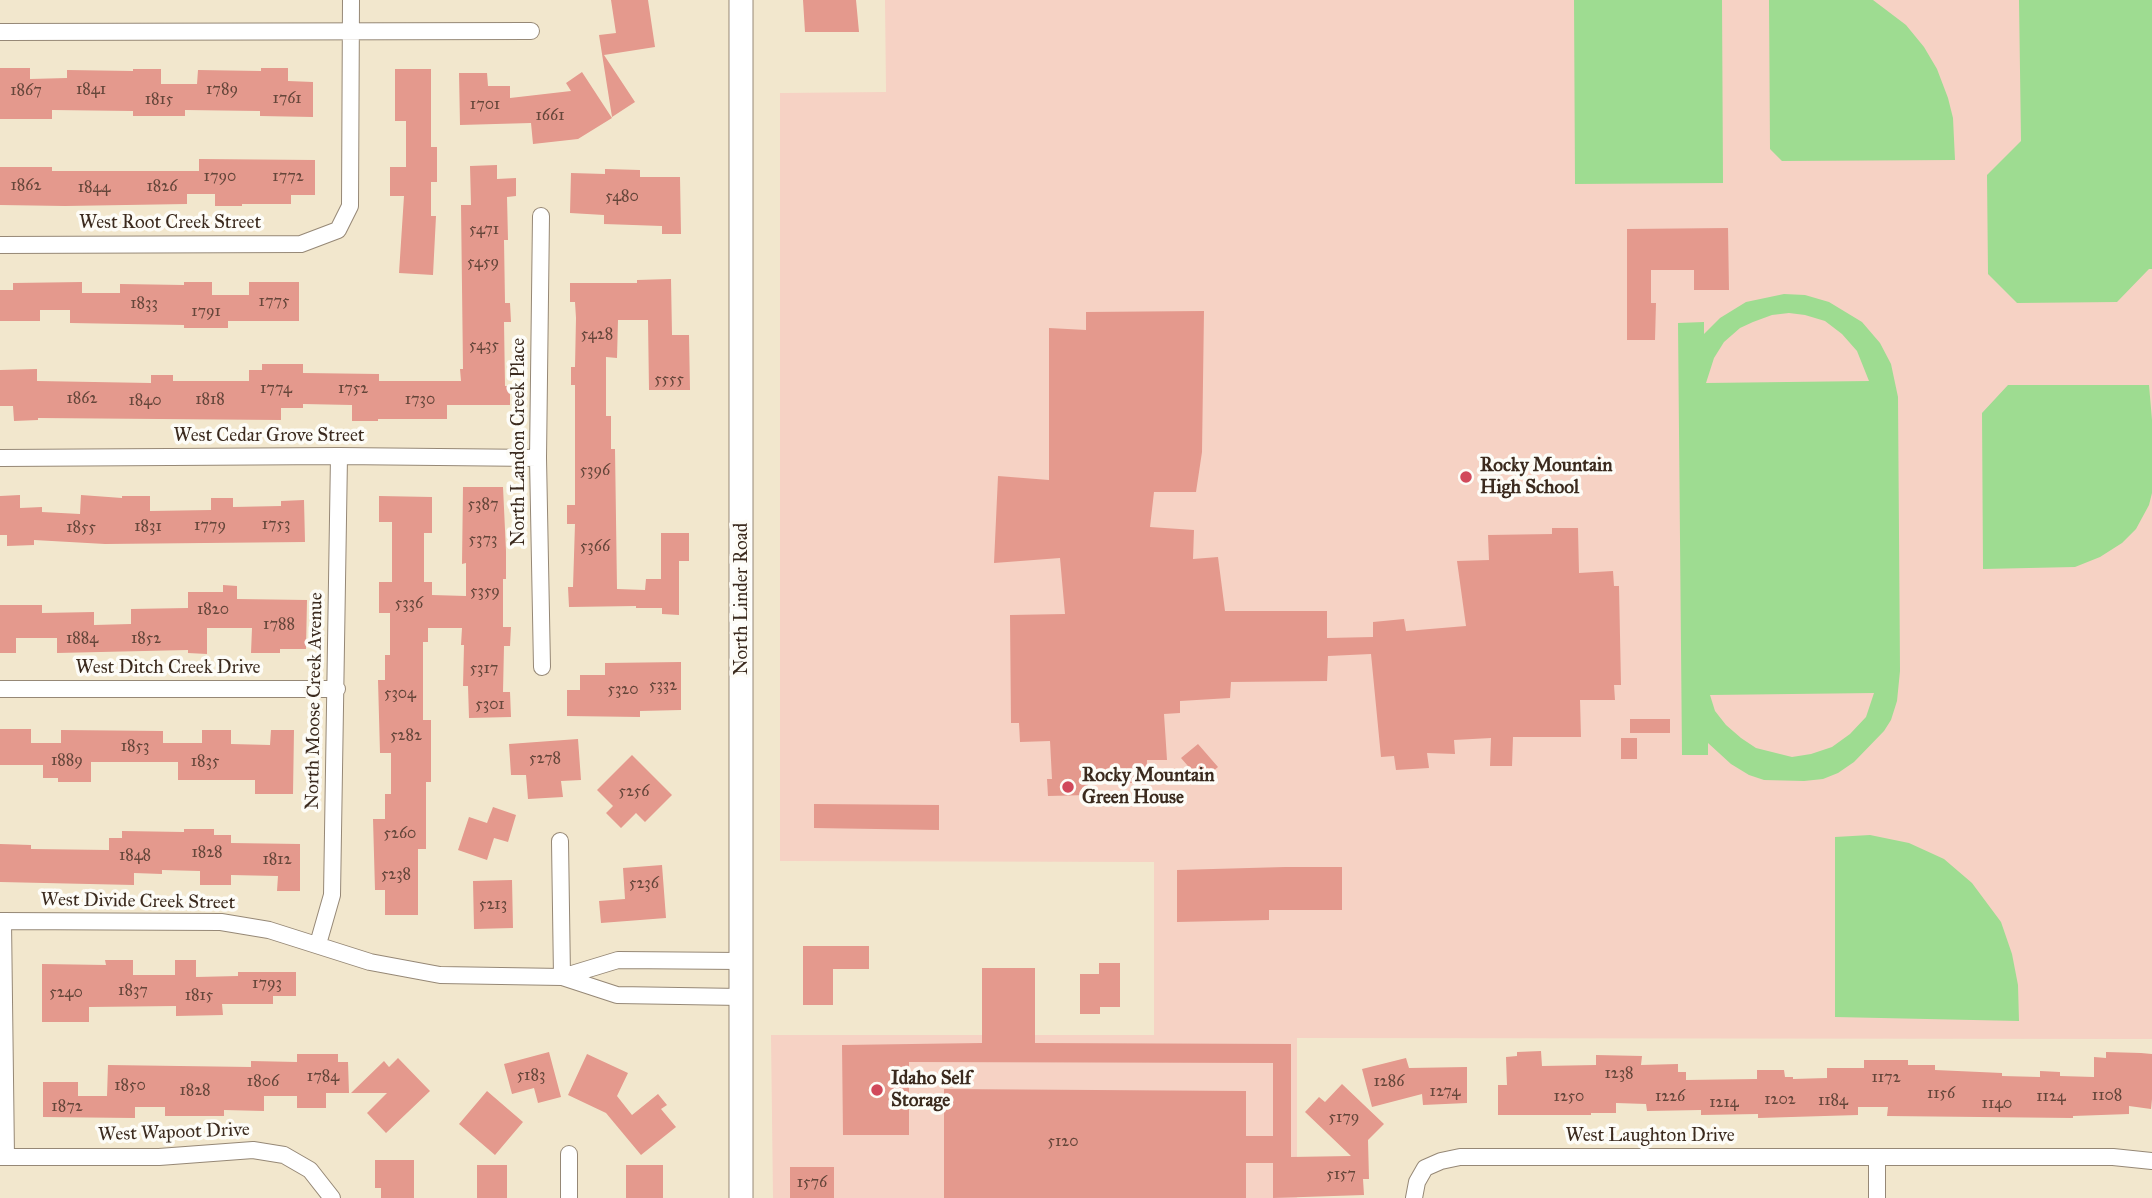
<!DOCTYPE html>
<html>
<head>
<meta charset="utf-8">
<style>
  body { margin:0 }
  canvas { display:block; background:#f2e7cd }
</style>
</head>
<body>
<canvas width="2152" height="1198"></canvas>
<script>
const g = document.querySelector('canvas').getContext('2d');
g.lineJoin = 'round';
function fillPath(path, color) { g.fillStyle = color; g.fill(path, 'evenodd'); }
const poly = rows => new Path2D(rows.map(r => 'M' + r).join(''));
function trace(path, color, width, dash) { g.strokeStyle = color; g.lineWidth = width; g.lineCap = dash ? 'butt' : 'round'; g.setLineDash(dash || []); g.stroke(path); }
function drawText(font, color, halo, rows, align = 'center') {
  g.font = font + ' "IM FELL Great Primer",serif'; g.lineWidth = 7; g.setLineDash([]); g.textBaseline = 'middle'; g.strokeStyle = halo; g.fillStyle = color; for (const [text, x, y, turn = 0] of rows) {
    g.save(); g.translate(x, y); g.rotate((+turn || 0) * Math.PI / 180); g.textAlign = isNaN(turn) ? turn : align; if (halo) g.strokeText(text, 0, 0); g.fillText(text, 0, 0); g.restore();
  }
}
fillPath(poly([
  [885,0,2152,0,2152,1039,1297,1038,1297,1198,773,1198,771,1035,1154,1035,1154,862,780,861,780,93,886,92]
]), '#f6d2c4');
fillPath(poly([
  [1574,0,1722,0,1723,183,1575,184],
  [1769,0,1873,0,1906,25,1924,47,1937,69,1948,98,1953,118,1955,160,1782,161,1770,149],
  [2019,0,2152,0,2152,269,2149,269,2117,302,2017,303,1988,274,1987,175,2021,141],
  [1784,294,1805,295,1829,302,1862,322,1880,343,1891,364,1898,397,1900,671,1897,701,1891,720,1884,731,1854,762,1838,773,1823,779,1804,781,1764,780,1749,775,1731,764,1708,743,1708,755,1682,755,1678,323,1704,322,1704,334,1720,318,1746,302],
  [1789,313,1805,315,1825,321,1842,334,1857,351,1869,381,1706,383,1714,358,1724,342,1740,328,1753,322,1772,315],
  [1874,693,1866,717,1850,734,1832,747,1811,754,1792,757,1756,748,1741,738,1726,725,1715,711,1710,695],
  [2008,385,2149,385,2152,420,2152,493,2149,505,2136,529,2122,543,2100,557,2075,567,1983,569,1982,413],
  [1870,835,1909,843,1944,859,1972,883,2001,922,2012,954,2018,985,2019,1021,1835,1017,1835,837]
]), '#9edc91');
fillPath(poly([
  [611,0,648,0,655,47,604,55,635,102,612,117,599,35,616,33],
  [803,0,856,0,859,32,805,32],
  [0,68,30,68,30,79,67,78,67,70,133,71,133,69,161,69,161,84,197,84,198,70,261,71,261,68,288,68,288,81,313,82,313,117,260,116,260,111,185,110,185,116,133,116,133,111,52,110,52,119,0,119],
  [395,69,431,69,431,147,437,147,437,182,431,182,431,216,436,216,433,275,399,273,404,196,390,196,390,167,406,167,406,121,395,121],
  [582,72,612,118,578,139,533,144,531,123,460,125,459,73,487,73,488,86,510,86,510,98,571,91,566,83],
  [199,159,315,160,315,195,291,195,291,204,242,204,242,206,215,206,215,194,187,194,187,204,65,206,0,205,0,167,52,167,52,171,199,171],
  [497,165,497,179,516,178,516,196,507,197,508,240,504,240,505,303,510,303,511,322,504,322,505,386,510,386,510,405,447,405,447,419,378,419,378,421,352,421,352,405,303,404,303,408,281,408,281,420,38,418,38,420,14,421,13,406,0,406,0,370,37,369,37,381,151,383,151,375,173,375,173,381,249,381,249,370,262,370,262,364,303,364,303,373,379,374,379,381,461,381,460,369,463,369,461,205,471,205,470,166],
  [605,169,640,170,640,177,680,177,681,234,662,234,662,226,604,224,604,215,570,213,571,173,605,174],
  [1728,228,1729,290,1694,290,1694,270,1651,270,1651,303,1656,303,1655,340,1627,340,1627,229],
  [671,279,672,335,689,335,690,390,649,390,648,320,618,320,617,358,606,357,606,416,611,416,611,449,615,449,617,589,645,590,646,579,661,579,661,533,689,533,689,561,679,561,679,615,662,614,662,608,636,608,636,606,569,607,568,587,573,587,575,524,567,524,567,505,575,505,575,385,571,385,571,367,575,367,576,318,575,302,570,302,570,283,637,283,637,280],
  [82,282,82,293,120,293,120,284,184,285,184,282,212,282,212,295,249,295,249,282,299,282,299,321,228,321,228,328,184,328,184,325,70,323,70,310,40,310,40,321,0,321,0,290,13,290,13,283],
  [1204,311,1202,452,1196,492,1154,492,1150,527,1194,530,1193,559,1218,557,1225,611,1327,611,1327,638,1373,637,1373,622,1404,619,1406,631,1466,626,1457,561,1489,560,1488,535,1552,534,1552,528,1578,528,1579,573,1613,571,1614,586,1619,586,1621,685,1614,685,1615,700,1580,700,1581,737,1513,737,1512,766,1490,766,1491,738,1454,740,1455,754,1427,753,1429,768,1396,770,1394,756,1381,757,1371,654,1328,656,1327,681,1231,682,1230,698,1180,701,1180,713,1164,714,1167,760,1147,760,1146,783,1088,783,1088,795,1048,796,1047,779,1052,779,1050,741,1020,742,1019,723,1011,723,1010,615,1065,614,1060,558,994,563,998,476,1049,480,1049,328,1086,330,1086,312],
  [463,487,503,487,506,551,506,579,503,579,503,627,511,627,510,646,504,646,503,692,510,692,511,717,469,718,468,686,463,686,464,645,461,645,462,628,428,628,428,642,423,642,423,720,431,720,431,782,426,782,426,849,418,849,418,915,385,915,385,890,375,890,373,819,385,819,385,794,391,794,391,753,380,753,378,680,385,680,385,655,390,655,390,613,379,613,379,582,392,582,392,522,379,522,379,496,432,497,432,533,424,533,424,582,432,582,432,595,466,596,466,563,462,564],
  [20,495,20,508,42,507,42,512,80,514,81,495,122,498,122,496,150,496,150,511,211,510,211,498,233,498,233,507,281,506,281,501,304,500,305,542,105,544,34,540,34,545,7,546,7,535,0,535,0,496],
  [223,585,237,586,237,599,307,600,306,649,280,649,280,653,251,653,252,628,207,628,207,654,188,653,188,650,57,653,57,638,16,638,16,653,0,653,0,605,42,605,42,613,94,612,94,625,131,624,131,609,188,608,188,592,223,592],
  [681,662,681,710,640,711,640,717,567,716,567,690,580,690,580,675,605,675,605,663],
  [1630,719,1670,719,1670,733,1630,733],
  [0,729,31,729,31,743,61,743,61,730,163,731,163,743,202,743,202,730,231,730,231,744,270,745,271,730,294,730,293,794,255,794,255,780,178,780,178,762,91,762,91,782,58,782,58,778,43,778,43,765,0,765],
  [1621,738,1637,738,1637,759,1621,759],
  [578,739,581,780,561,781,563,797,528,799,526,775,511,775,509,744],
  [1198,744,1218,767,1201,781,1181,758],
  [632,755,672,795,645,822,636,813,621,828,606,813,613,806,597,790],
  [814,804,939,805,939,830,814,828],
  [493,807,516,815,508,842,494,838,487,860,458,850,469,817,487,823],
  [184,829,214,829,214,835,231,835,231,843,300,844,300,891,277,891,278,876,231,875,231,885,200,885,200,871,162,870,162,874,134,873,134,885,0,882,0,844,31,845,31,849,109,850,109,838,122,838,122,831,184,832],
  [662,865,666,918,601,923,599,901,625,899,623,868],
  [1285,867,1342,867,1342,910,1269,910,1269,920,1177,922,1177,870],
  [512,880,513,928,474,929,473,881],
  [803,946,869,946,869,969,833,969,833,1005,803,1005],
  [105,960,133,960,133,975,175,975,175,960,196,960,196,977,238,976,238,972,296,972,296,996,273,996,273,1004,222,1004,223,1015,176,1016,176,1006,89,1007,89,1022,42,1022,42,964,106,965],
  [1099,963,1120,963,1120,1007,1100,1007,1100,1014,1080,1014,1080,974,1099,974],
  [982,968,1035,968,1035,1043,1291,1044,1291,1157,1351,1156,1305,1112,1319,1097,1325,1102,1342,1084,1384,1124,1368,1140,1369,1179,1363,1179,1364,1195,1273,1198,1273,1163,1246,1163,1246,1198,944,1198,944,1089,1246,1091,1246,1136,1273,1136,1273,1063,909,1062,909,1135,843,1135,842,1045,982,1043],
  [1541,1051,1542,1066,1596,1065,1596,1055,1642,1056,1641,1065,1678,1064,1678,1072,1686,1072,1686,1080,1757,1079,1757,1070,1784,1070,1785,1077,1793,1077,1793,1079,1827,1078,1827,1068,1864,1068,1864,1060,1908,1060,1908,1065,1935,1065,1935,1070,2002,1073,2002,1076,2040,1077,2040,1071,2060,1072,2060,1076,2094,1077,2094,1057,2106,1058,2106,1052,2141,1053,2152,1054,2152,1099,2151,1109,2129,1106,2129,1114,2073,1116,2073,1118,1887,1116,1888,1107,1858,1107,1858,1115,1758,1118,1758,1114,1701,1115,1701,1110,1647,1111,1646,1104,1616,1103,1616,1113,1591,1113,1591,1115,1498,1115,1498,1085,1507,1085,1506,1057,1517,1056,1517,1052],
  [549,1052,561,1097,538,1103,534,1088,512,1094,504,1064],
  [297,1054,338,1054,338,1062,348,1062,349,1093,326,1093,326,1108,297,1108,297,1096,264,1096,264,1111,224,1110,224,1116,165,1116,165,1107,135,1107,135,1118,43,1117,43,1082,78,1082,78,1096,107,1096,108,1065,251,1067,251,1061,297,1062],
  [587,1054,628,1073,617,1096,632,1115,658,1094,667,1105,661,1109,676,1127,641,1155,606,1113,568,1095],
  [398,1058,430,1091,386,1133,367,1113,387,1093,351,1093,384,1061,389,1067],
  [1406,1058,1409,1068,1467,1067,1467,1103,1423,1105,1422,1094,1372,1107,1362,1069],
  [487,1091,523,1122,495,1155,459,1124],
  [375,1160,414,1160,414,1198,381,1198,381,1188,375,1188],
  [477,1165,507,1165,507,1198,477,1198],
  [626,1165,663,1165,663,1198,626,1198],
  [790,1167,834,1167,834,1198,790,1198]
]), '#e4998d');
const minor = poly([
  [0,32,531,31],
  [541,216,538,458,542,667],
  [0,245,301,244,338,230,350,206,351,0],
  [0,458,339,456,538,458],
  [0,689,337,689],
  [560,841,562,977],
  [0,921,221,922,269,930,370,962,440,975,562,977,618,960,741,961],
  [3,921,6,1157],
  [318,944,332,895,339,456],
  [562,977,617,995,741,997],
  [569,1154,569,1198],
  [0,1157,159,1157,253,1150,284,1155,310,1170,332,1198],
  [1414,1198,1417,1182,1425,1168,1441,1161,1460,1157,2113,1157,2152,1161],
  [1877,1198,1877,1157]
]);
const secondary = poly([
  [741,1198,741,0]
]);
trace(minor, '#968876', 18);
trace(secondary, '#968876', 25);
trace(minor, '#fff', 16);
trace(secondary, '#fff', 23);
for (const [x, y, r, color] of [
  [1466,477,7,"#d1495b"],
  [1068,787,7,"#d1495b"],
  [877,1090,7,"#d1495b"]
]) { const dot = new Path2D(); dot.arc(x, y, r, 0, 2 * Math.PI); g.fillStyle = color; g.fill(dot); trace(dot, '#fdfcf7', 2.5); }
drawText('16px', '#65463a', null, [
  ["1841",91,90],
  ["1789",222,90],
  ["1867",26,91],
  ["1761",287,99],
  ["1815",159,100],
  ["1701",485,105],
  ["1661",550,116],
  ["1790",220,177],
  ["1772",288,177],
  ["1862",26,186],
  ["1826",162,187],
  ["1844",94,188],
  ["5480",622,197],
  ["5471",484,230],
  ["5459",483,263],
  ["1775",274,302],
  ["1833",144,304],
  ["1791",206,312],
  ["5428",597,335],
  ["5435",484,346],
  ["5555",669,380],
  ["1774",276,389],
  ["1752",353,389],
  ["1862",82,399],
  ["1818",210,400],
  ["1730",420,400],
  ["1840",145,401],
  ["5396",595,471],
  ["5387",483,505],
  ["1753",276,525],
  ["1779",210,526],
  ["1831",148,527],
  ["1855",81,528],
  ["5373",483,540],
  ["5366",595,547],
  ["5359",485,592],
  ["5336",409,604],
  ["1820",213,610],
  ["1788",279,625],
  ["1884",82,639],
  ["1852",146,639],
  ["5317",484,669],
  ["5332",663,686],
  ["5320",623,690],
  ["5304",400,694],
  ["5301",490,705],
  ["5282",406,736],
  ["1853",135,747],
  ["5278",545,759],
  ["1889",67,761],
  ["1835",205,762],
  ["5256",634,792],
  ["5260",400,834],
  ["1828",207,853],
  ["1848",135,856],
  ["1812",277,860],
  ["5238",396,875],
  ["5236",644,884],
  ["5213",493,905],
  ["1793",267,984],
  ["1837",133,991],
  ["5240",66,993],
  ["1815",199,996],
  ["1238",1619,1074],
  ["5183",531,1076],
  ["1784",323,1077],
  ["1172",1886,1078],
  ["1806",263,1082],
  ["1286",1389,1082],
  ["1850",130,1086],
  ["1828",195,1091],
  ["1274",1445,1092],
  ["1156",1941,1094],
  ["1108",2107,1096],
  ["1250",1569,1097],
  ["1226",1670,1097],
  ["1124",2051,1097],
  ["1202",1780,1100],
  ["1184",1833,1101],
  ["1214",1724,1103],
  ["1140",1997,1104],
  ["1872",67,1107],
  ["5179",1344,1118],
  ["5120",1063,1142],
  ["5157",1341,1175],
  ["1576",812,1183]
]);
drawText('19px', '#3b2a1e', '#fdfcf7', [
  ["West Root Creek Street",170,223],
  ["West Cedar Grove Street",269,436],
  ["North Landon Creek Place",519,442,-90],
  ["North Linder Road",742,599,-90],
  ["West Ditch Creek Drive",168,668],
  ["North Moose Creek Avenue",315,701,-89],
  ["West Divide Creek Street",138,902,1],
  ["West Wapoot Drive",174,1133,-2],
  ["West Laughton Drive",1650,1136]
]);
drawText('bold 19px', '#3b2a1e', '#fdfcf7', [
  ["Rocky Mountain",1480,466],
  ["High School",1480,488],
  ["Rocky Mountain",1082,776],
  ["Green House",1082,798],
  ["Idaho Self",891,1079],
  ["Storage",891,1101]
], 'left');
</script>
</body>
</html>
